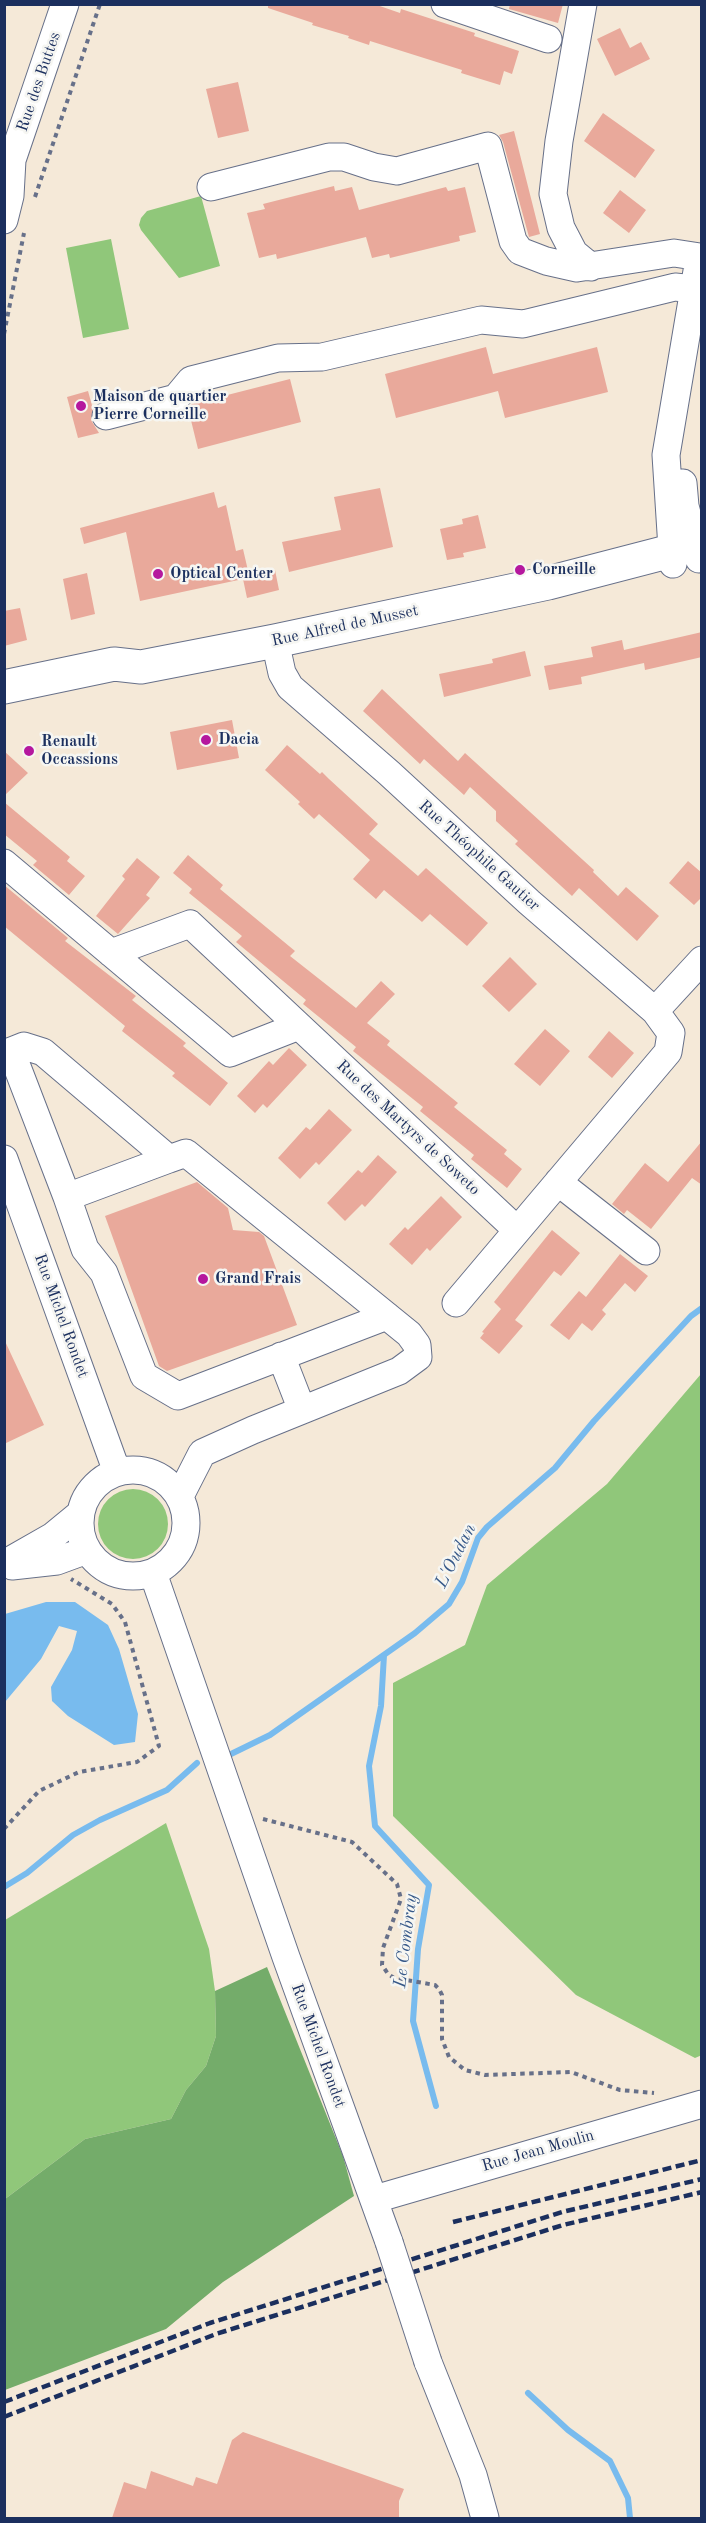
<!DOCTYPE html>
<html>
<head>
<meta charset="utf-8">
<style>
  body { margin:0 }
  #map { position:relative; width:706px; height:2523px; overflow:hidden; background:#f5e9d8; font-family:"Old Standard TT",serif }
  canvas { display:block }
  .frame { position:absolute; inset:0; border:6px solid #1b2f5e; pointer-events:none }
</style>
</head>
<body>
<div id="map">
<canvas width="706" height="2523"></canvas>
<div class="frame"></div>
</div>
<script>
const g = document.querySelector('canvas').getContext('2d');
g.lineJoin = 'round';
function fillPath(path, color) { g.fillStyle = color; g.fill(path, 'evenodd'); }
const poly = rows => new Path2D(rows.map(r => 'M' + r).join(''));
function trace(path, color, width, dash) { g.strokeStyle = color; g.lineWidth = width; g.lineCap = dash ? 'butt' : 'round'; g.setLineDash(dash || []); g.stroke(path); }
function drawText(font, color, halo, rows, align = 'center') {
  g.font = font + ' "Old Standard TT",serif'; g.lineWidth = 5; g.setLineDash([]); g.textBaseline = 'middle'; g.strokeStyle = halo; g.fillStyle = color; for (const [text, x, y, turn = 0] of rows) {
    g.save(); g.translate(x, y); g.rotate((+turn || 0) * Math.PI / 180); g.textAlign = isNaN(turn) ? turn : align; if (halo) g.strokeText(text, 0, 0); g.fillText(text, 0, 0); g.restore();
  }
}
fillPath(poly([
  [201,196,220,266,179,278,141,230,139,225,141,218,147,211],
  [111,239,129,329,83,338,66,248],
  [701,1374,702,2055,695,2058,576,1995,393,1816,393,1683,465,1645,487,1585,607,1484],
  '98 1524a35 35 0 1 1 70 0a35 35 0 1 1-70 0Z',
  [166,1823,209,1949,215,1991,216,2036,206,2066,186,2090,171,2119,85,2139,5,2199,5,1920]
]), '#90c77a');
fillPath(poly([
  [267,1967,343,2156,354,2196,223,2282,166,2329,5,2390,5,2199,85,2139,171,2119,186,2090,206,2066,216,2036,215,1991]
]), '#74ac6a');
fillPath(poly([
  [46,1602,75,1602,108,1625,119,1649,138,1714,135,1742,114,1745,68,1716,52,1701,51,1687,72,1650,77,1631,59,1626,41,1659,5,1702,5,1614]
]), '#78bbee');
trace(poly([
  [384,1655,381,1706,369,1766,375,1826,429,1885,418,1949,413,2021,436,2106],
  [231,1754,270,1735,415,1633,449,1604,462,1582,478,1538,487,1527,555,1468,594,1421,691,1316,702,1308],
  [4,1887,27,1873,73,1835,100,1820,167,1790,197,1763],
  [528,2393,568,2430,610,2461,628,2498,630,2518]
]), '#78bbee', 6);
fillPath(poly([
  [268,4,374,4,400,13,401,9,475,33,474,36,519,51,512,74,504,71,500,85,461,73,462,70,370,41,369,45,348,38,349,36,312,25,313,23,268,8],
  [510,4,563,4,558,23,509,9],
  [620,28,630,48,641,42,650,59,615,76,597,39],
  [238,82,249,131,218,138,206,89],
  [603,113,655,150,635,178,584,141],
  [514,131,540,234,529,237,503,142,499,135],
  [334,186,335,191,352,187,359,210,446,187,448,191,465,187,476,232,459,236,460,241,390,258,389,254,372,258,366,237,277,259,276,254,259,258,247,213,265,209,263,204],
  [620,190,646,210,629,233,603,213],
  [486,347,493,374,597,347,608,392,505,418,498,391,396,418,385,374],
  [290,379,301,422,198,449,188,408,192,404],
  [88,391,93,409,91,420,99,433,78,438,67,397],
  [380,488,393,547,289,572,282,542,341,530,334,497],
  [214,492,218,508,226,505,236,551,243,549,249,575,275,570,279,590,247,598,243,579,140,601,126,532,84,544,80,528],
  [478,515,486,548,463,553,464,557,447,560,440,529,463,524,462,519],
  [87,573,95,614,71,620,63,579],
  [20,608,27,640,4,646,4,611],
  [702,632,702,657,645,670,644,663,581,677,582,684,549,690,544,666,593,657,591,647,622,640,624,650],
  [525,651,531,676,444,697,439,674,493,663,492,659],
  [382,689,458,761,465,753,594,870,593,872,618,896,626,887,659,916,637,941,579,888,572,896,537,864,515,844,518,841,496,821,496,811,470,787,464,795,424,759,420,764,363,711],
  [232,720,239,758,177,770,170,732],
  [287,745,320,774,322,772,329,779,378,824,369,834,418,876,426,868,488,923,467,946,430,914,422,922,384,890,376,899,353,879,370,860,319,814,314,819,298,804,300,802,265,770],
  [4,751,28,773,4,796],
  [4,802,70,857,67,861,85,876,69,895,33,865,37,861,4,834],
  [188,855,223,885,220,889,295,951,290,956,356,1008,381,981,395,994,367,1023,390,1041,387,1045,458,1103,454,1107,507,1150,504,1154,522,1169,507,1188,471,1159,474,1155,420,1111,423,1107,353,1051,356,1047,303,1004,306,1000,236,942,242,936,189,893,192,889,173,873],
  [137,858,160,877,146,895,150,898,118,934,96,916,125,879,122,876],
  [688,861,702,873,702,897,694,905,669,883],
  [4,885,68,938,65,941,136,996,132,1000,186,1043,183,1046,228,1083,210,1106,172,1076,175,1073,122,1031,125,1026,4,926],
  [510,957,537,984,509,1012,482,986],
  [545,1029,570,1051,540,1086,514,1064],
  [609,1031,634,1053,612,1078,588,1057],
  [289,1048,307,1065,267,1108,263,1104,255,1113,237,1096,269,1061,273,1065],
  [329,1109,352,1130,319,1165,316,1162,300,1179,278,1158,306,1127,310,1130],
  [702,1141,702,1185,692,1178,651,1229,627,1210,624,1214,612,1204,645,1163,668,1182],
  [378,1155,397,1172,365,1207,362,1204,345,1221,327,1203,358,1170,362,1173],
  [197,1182,228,1208,233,1230,259,1232,264,1236,297,1325,167,1371,159,1366,105,1216],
  [441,1196,462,1217,430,1251,427,1248,412,1265,389,1244,405,1227,408,1230],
  [552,1230,580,1253,561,1276,554,1271,515,1320,523,1326,499,1354,480,1338,484,1333,482,1332,501,1309,494,1302],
  [620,1254,648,1276,635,1292,625,1283,602,1310,606,1314,592,1331,582,1323,569,1340,550,1325,579,1291,586,1297],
  [4,1339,44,1425,4,1444],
  [243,2432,404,2489,399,2501,399,2518,112,2518,124,2482,146,2489,151,2471,193,2486,196,2477,217,2484,232,2440]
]), '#e9a99b');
const minor = poly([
  [445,4,548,39],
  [583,4,559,141,553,194,561,228,574,253,591,267],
  [4,173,12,160,65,4],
  [211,187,329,157,344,157,374,167,397,171,488,146,513,241,520,251,546,261,577,268,674,253,700,257],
  [4,220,10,196,12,160],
  [106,416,176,398,191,380,278,358,322,357,481,320,523,324,675,287,694,289],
  [683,483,685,506,699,559],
  [673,564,666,455,697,271],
  [275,641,282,673,290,687,389,773,529,902,655,1011,702,960],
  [4,863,230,1053,299,1026],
  [111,953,190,924,517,1230],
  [11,1051,67,1197,169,1159],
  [4,1054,24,1046,43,1052,169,1159,186,1153,409,1334,417,1345,418,1357,399,1371,253,1430,202,1453,180,1496],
  [4,1159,117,1472],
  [558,1182,646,1251],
  [67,1197,85,1249,104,1273,144,1376,178,1396,387,1316],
  [456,1303,668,1052,671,1033,655,1011],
  [281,1356,302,1410],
  '80 1523a53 53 0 1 1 106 0a53 53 0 1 1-106 0Z',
  [4,1564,53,1536,81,1513],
  [12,1566,57,1561,87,1550],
  [153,1573,286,1957,389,2242],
  [375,2199,702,2104],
  [428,2362,473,2475,485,2518]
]);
const major = poly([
  [4,687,114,664,141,667,275,641,548,583,702,543]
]);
trace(minor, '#677089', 29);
trace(major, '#677089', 35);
trace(poly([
  [35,197,100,4],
  [4,334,24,233],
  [263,1819,352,1842,397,1884,401,1899,383,1948,382,1965,388,1974,394,1978,435,1985,439,1989,442,1995,442,2039,449,2057,465,2070,485,2075,571,2072,620,2090,654,2093],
  [4,1829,39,1791,79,1772,137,1762,159,1746,125,1622,112,1604,71,1579]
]), '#677089', 4, [4.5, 4.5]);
trace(minor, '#fff', 27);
trace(major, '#fff', 33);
trace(poly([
  [453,2222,702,2160],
  [4,2402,210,2323,562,2212,702,2179],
  [4,2417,216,2334,563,2225,702,2192]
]), '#1b2f5e', 4.5, [9, 4.5]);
const minorBridge = poly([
  [389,2242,428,2362]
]);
trace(minorBridge, '#677089', 29, []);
trace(minorBridge, '#fff', 27);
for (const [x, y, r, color] of [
  [81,406,6,"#b5179e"],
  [520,570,6,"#b5179e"],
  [158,574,6,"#b5179e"],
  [206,740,6,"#b5179e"],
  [29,751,6,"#b5179e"],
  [203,1279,6,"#b5179e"]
]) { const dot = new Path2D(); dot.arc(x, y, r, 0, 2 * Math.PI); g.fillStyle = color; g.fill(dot); trace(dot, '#f6f6f2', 2); }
drawText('16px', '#1b2f5e', '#f6f6f2', [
  ["Rue des Buttes",39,82,-71],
  ["Rue Alfred de Musset",345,626,-12],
  ["Rue Théophile Gautier",479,856,42],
  ["Rue des Martyrs de Soweto",408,1128,43],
  ["Rue Michel Rondet",61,1316,70],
  ["Rue Michel Rondet",318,2046,70],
  ["Rue Jean Moulin",538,2151,-16]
]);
drawText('bold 16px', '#1b2f5e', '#f6f6f2', [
  ["Maison de quartier",93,397],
  ["Pierre Corneille",93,415],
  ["Corneille",532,570],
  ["Optical Center",170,574],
  ["Dacia",218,740],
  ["Renault",41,742],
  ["Occassions",41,760],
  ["Grand Frais",215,1279]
], 'left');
drawText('italic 18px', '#375989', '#f6f6f2', [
  ["L'Oudan",456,1556,-63],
  ["Le Combray",406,1941,-83]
]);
</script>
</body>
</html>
